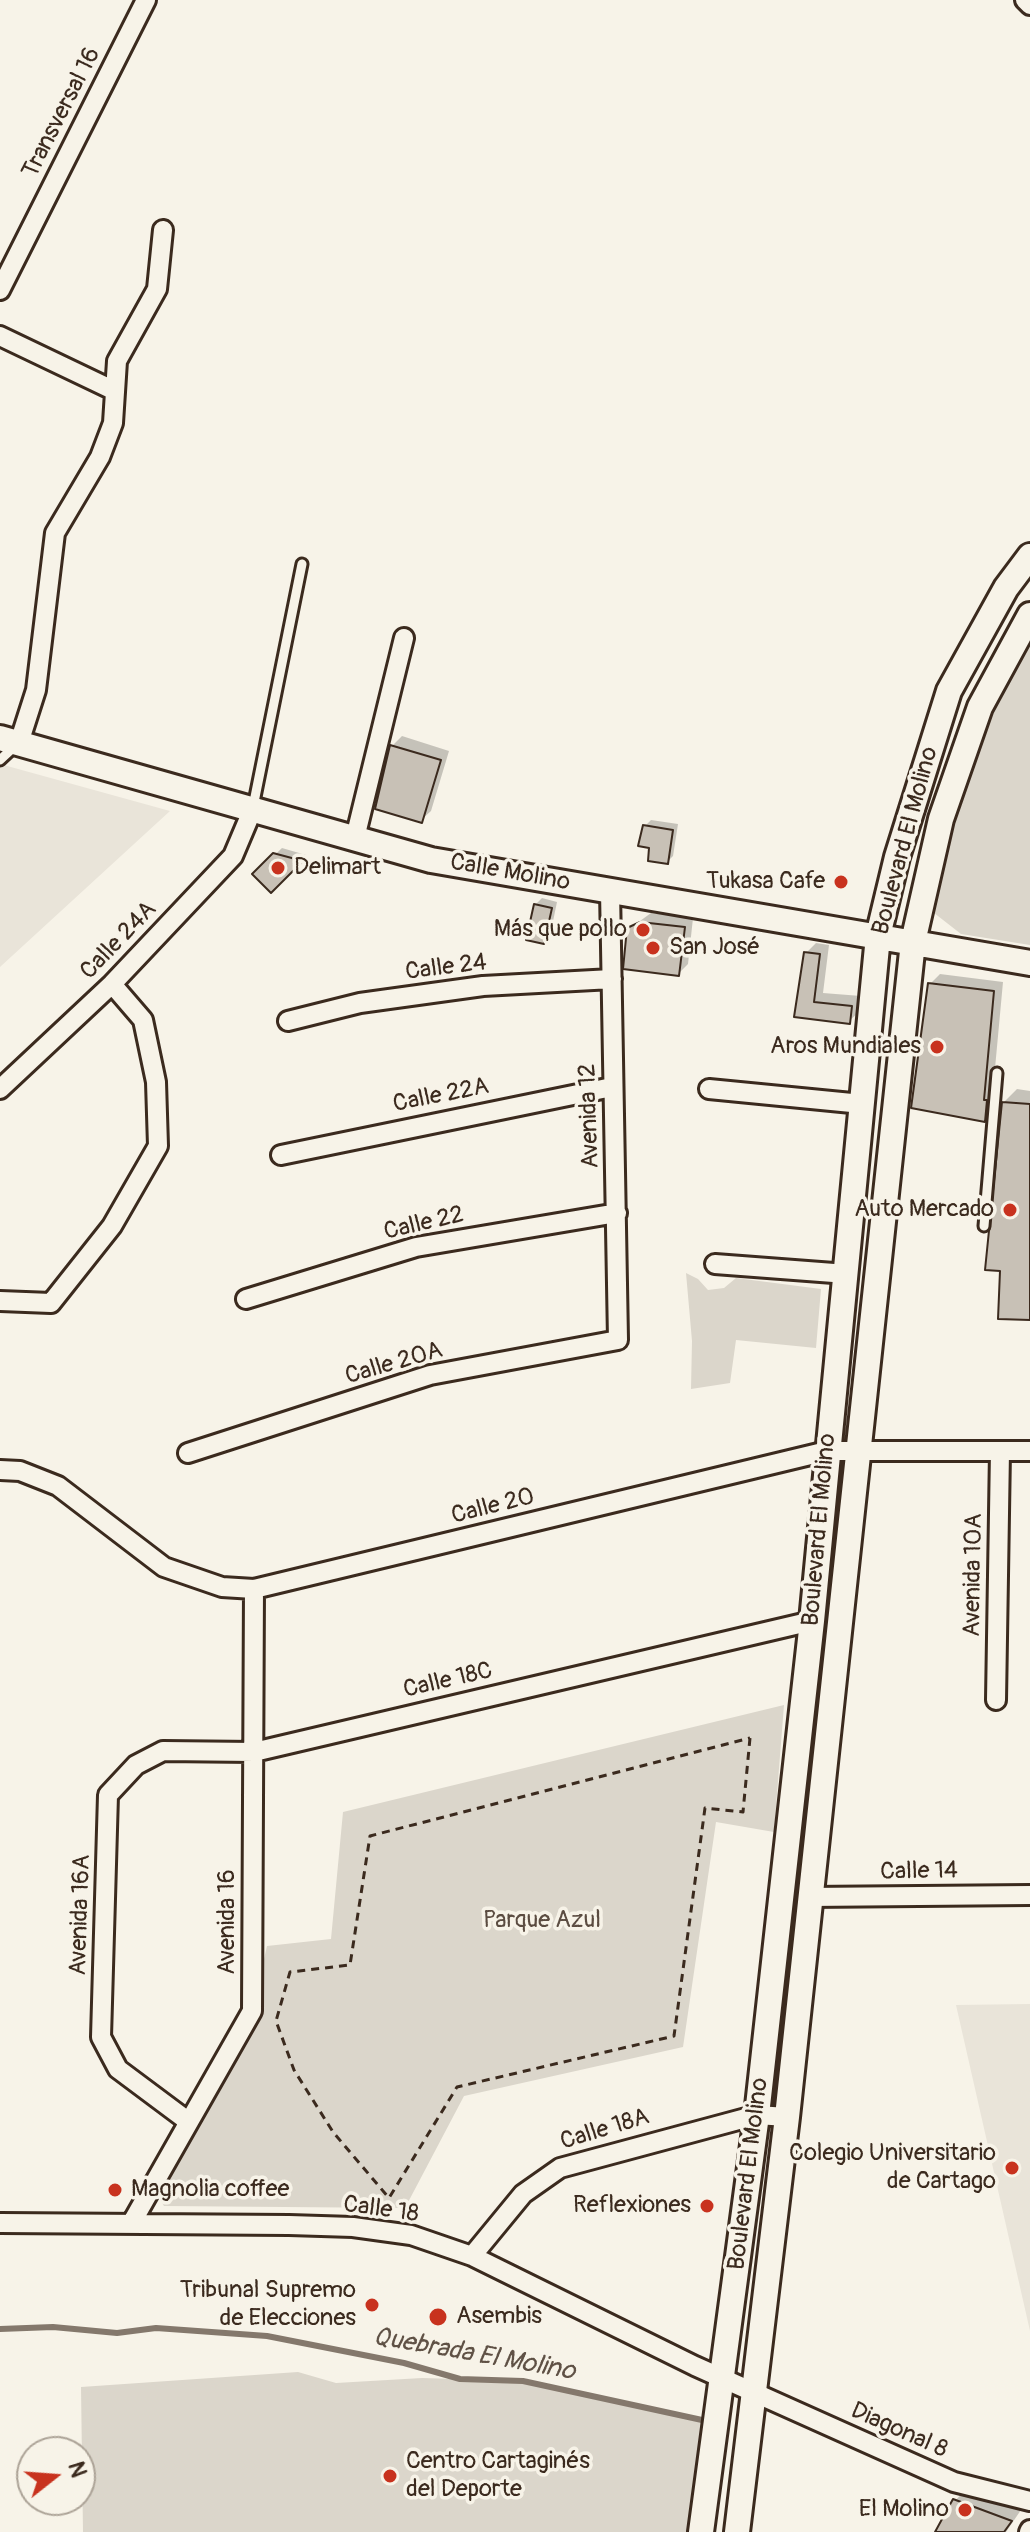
<!DOCTYPE html>
<html>
<head>
<meta charset="utf-8">
<style>
  body { margin:0 }
  #map { position:relative; width:1030px; height:2532px; overflow:hidden; background:#f7f3e8; font-family:Pangolin,sans-serif }
  canvas { display:block }
  .north { position:absolute; left:16px; top:2436px; width:80px; height:80px; box-sizing:border-box; background:#f7f3e8; border:2px solid #aca397; border-radius:50%; rotate:73deg; font-size:22px; font-weight:700; line-height:32px; text-align:center; color:#3b2a1e }
  .north::after { content:''; display:block; margin:auto; width:28px; height:36px; background:#c8321e; clip-path:polygon(50% 0,100% 100%,50% 72%,0 100%) }
</style>
</head>
<body>
<div id="map">
<canvas width="1030" height="2532"></canvas>
<div class="north">N</div>
</div>
<script>
const g = document.querySelector('canvas').getContext('2d');
g.lineJoin = 'round';
function fillPath(path, color) { g.fillStyle = color; g.fill(path, 'evenodd'); }
const poly = rows => new Path2D(rows.map(r => 'M' + r).join(''));
function trace(path, color, width, dash) { g.strokeStyle = color; g.lineWidth = width; g.lineCap = dash ? 'butt' : 'round'; g.setLineDash(dash || []); g.stroke(path); }
function drawText(font, color, halo, rows, align = 'center') {
  g.font = font + ' Pangolin,sans-serif'; g.lineWidth = 7; g.setLineDash([]); g.textBaseline = 'middle'; g.strokeStyle = halo; g.fillStyle = color; for (const [text, x, y, turn = 0] of rows) {
    g.save(); g.translate(x, y); g.rotate((+turn || 0) * Math.PI / 180); g.textAlign = isNaN(turn) ? turn : align; if (halo) g.strokeText(text, 0, 0); g.fillText(text, 0, 0); g.restore();
  }
}
fillPath(poly([
  [0,764,170,811,0,967],
  [1030,2004,1030,2331,956,2005]
]), '#e9e4d9');
fillPath(poly([
  [1030,638,1030,945,961,934,929,909,942,849,984,728],
  [686,1273,698,1279,708,1290,724,1288,736,1278,821,1289,816,1348,736,1340,730,1383,691,1389,692,1341],
  [784,1705,774,1832,716,1822,683,2047,464,2096,405,2208,164,2206,156,2193,252,2011,267,1946,331,1939,343,1812],
  [298,2372,336,2383,422,2378,523,2381,702,2420,693,2532,83,2532,81,2387]
]), '#dbd6cb');
fillPath(poly([
  [402,736,449,751,431,811,421,820,377,807,392,746],
  [651,820,678,824,673,856,667,862,651,847,645,826],
  [282,848,306,855,271,890,255,874],
  [542,898,557,902,550,936,544,942,535,905],
  [651,913,693,918,688,964,678,974,629,929],
  [816,943,829,945,823,993,861,996,859,1012,849,1021,796,1015,806,953],
  [940,974,1003,982,993,1090,994,1110,985,1120,930,984],
  [1017,1089,1030,1091,1030,1318,1004,1102],
  [968,2487,1023,2507,1006,2532,937,2532,955,2501]
]), '#0003');
trace(poly([
  [0,2329,53,2327,117,2333,156,2328,267,2336,404,2363,460,2379,523,2381,702,2420]
]), '#84786c', 6);
const building = poly([
  [390,745,441,760,422,823,375,809,390,745],
  [643,825,673,830,668,864,648,861,649,848,638,846,643,825],
  [273,853,303,861,271,893,252,874,273,853],
  [534,904,552,908,544,944,526,940,534,904],
  [640,922,685,927,679,976,623,969,627,928,640,922],
  [804,952,820,954,814,1002,852,1006,850,1024,794,1017,804,952],
  [928,983,994,991,984,1100,987,1100,985,1122,911,1108,928,983],
  [1002,1102,1030,1104,1030,1320,998,1319,1000,1271,985,1270,1002,1102],
  [953,2499,1012,2521,1004,2532,935,2532,953,2499]
]);
fillPath(building, '#c8c1b6');
trace(building, '#3b2a1e', 2);
const lane = poly([
  [0,760,15,746],
  [253,807,302,564],
  [984,1226,997,1073]
]);
const street = poly([
  [1025,0,1030,5],
  [0,290,146,0],
  [0,336,115,391],
  [19,743,36,690,55,533,100,457,113,423,117,361,157,289,163,230],
  [355,838,404,638],
  [288,1021,360,1003,483,986,612,979],
  [0,1089,112,984,233,856,252,811],
  [709,1089,862,1104],
  [281,1155,612,1087],
  [715,1264,847,1274],
  [246,1299,416,1247,617,1213],
  [0,1301,51,1303,112,1226,158,1146,156,1082,143,1020,112,984],
  [188,1453,430,1375,618,1340,610,890],
  [0,1470,20,1471,58,1486,164,1567,222,1587,254,1589,827,1451,1030,1451],
  [996,1700,1000,1451],
  [808,1897,1030,1895],
  [189,2122,118,2069,101,2037,108,1795,136,1765,163,1751,254,1752,812,1621],
  [0,2223,289,2225,353,2227,411,2235,472,2256,695,2366,954,2482,1030,2501],
  [131,2224,252,2011,254,1589],
  [472,2256,523,2194,560,2168,757,2115,787,2117],
  [1029,2532,1030,2530]
]);
const secondary = poly([
  [0,738,431,860,1030,963],
  [701,2532,757,2115,812,1621,878,936,897,857,949,691,1006,588,1030,556],
  [737,2532,787,2117,913,942,941,819,980,707,1030,615]
]);
trace(lane, '#3b2a1e', 15);
trace(street, '#3b2a1e', 24);
trace(secondary, '#3b2a1e', 30);
trace(poly([
  [750,1738,743,1812,705,1808,674,2036,457,2087,389,2198,333,2132,294,2070,276,2021,290,1972,350,1965,370,1836,750,1738]
]), '#3b2a1e', 3, [8, 6]);
trace(lane, '#f7f3e8', 9);
trace(street, '#f7f3e8', 18);
trace(secondary, '#f7f3e8', 24);
for (const [x, y, r, color] of [
  [278,868,8,"#c8321e"],
  [841,882,8,"#c8321e"],
  [643,930,8,"#c8321e"],
  [653,948,8,"#c8321e"],
  [937,1047,8,"#c8321e"],
  [1010,1210,8,"#c8321e"],
  [1012,2168,8,"#c8321e"],
  [115,2190,8,"#c8321e"],
  [707,2206,8,"#c8321e"],
  [372,2305,8,"#c8321e"],
  [438,2317,10,"#c8321e"],
  [390,2476,8,"#c8321e"],
  [965,2510,8,"#c8321e"]
]) { const dot = new Path2D(); dot.arc(x, y, r, 0, 2 * Math.PI); g.fillStyle = color; g.fill(dot); trace(dot, '#f7f3e8', 3); }
drawText('24px', '#3b2a1e', '#f7f3e8', [
  ["Transversal 16",62,113,-63],
  ["Boulevard El Molino",906,841,-75],
  ["Calle Molino",510,873,10],
  ["Calle 24A",119,941,-46],
  ["Calle 24",446,968,-7],
  ["Calle 22A",441,1096,-11],
  ["Avenida 12",590,1116,-92],
  ["Calle 22",424,1224,-13],
  ["Calle 20A",394,1364,-16],
  ["Calle 20",493,1507,-14],
  ["Boulevard El Molino",820,1530,-85],
  ["Avenida 10A",974,1575,-89],
  ["Calle 18C",448,1681,-13],
  ["Calle 14",919,1872,-1],
  ["Avenida 16A",81,1915,-88],
  ["Avenida 16",228,1922,-90],
  ["Calle 18A",605,2130,-17],
  ["Boulevard El Molino",749,2174,-83],
  ["Calle 18",381,2210,8],
  ["Diagonal 8",899,2431,24]
]);
drawText('24px', '#3b2a1e', '#f7f3e8', [
  ["Delimart",294,868,"left"],
  ["Tukasa Cafe",825,882],
  ["Más que pollo",627,930],
  ["San José",669,948,"left"],
  ["Aros Mundiales",921,1047],
  ["Auto Mercado",994,1210],
  ["Colegio Universitario",996,2154],
  ["de Cartago",996,2182],
  ["Magnolia coffee",131,2190,"left"],
  ["Reflexiones",691,2206],
  ["Tribunal Supremo",356,2291],
  ["de Elecciones",356,2319],
  ["Asembis",456,2317,"left"],
  ["Centro Cartaginés",406,2462,"left"],
  ["del Deporte",406,2490,"left"],
  ["El Molino",949,2510]
], 'right');
drawText('24px', '#5b4c41', '#f7f3e8', [
  ["Parque Azul",542,1921]
]);
drawText('italic 26px', '#5f5145', '#f7f3e8', [
  ["Quebrada El Molino",474,2355,10]
]);
</script>
</body>
</html>
